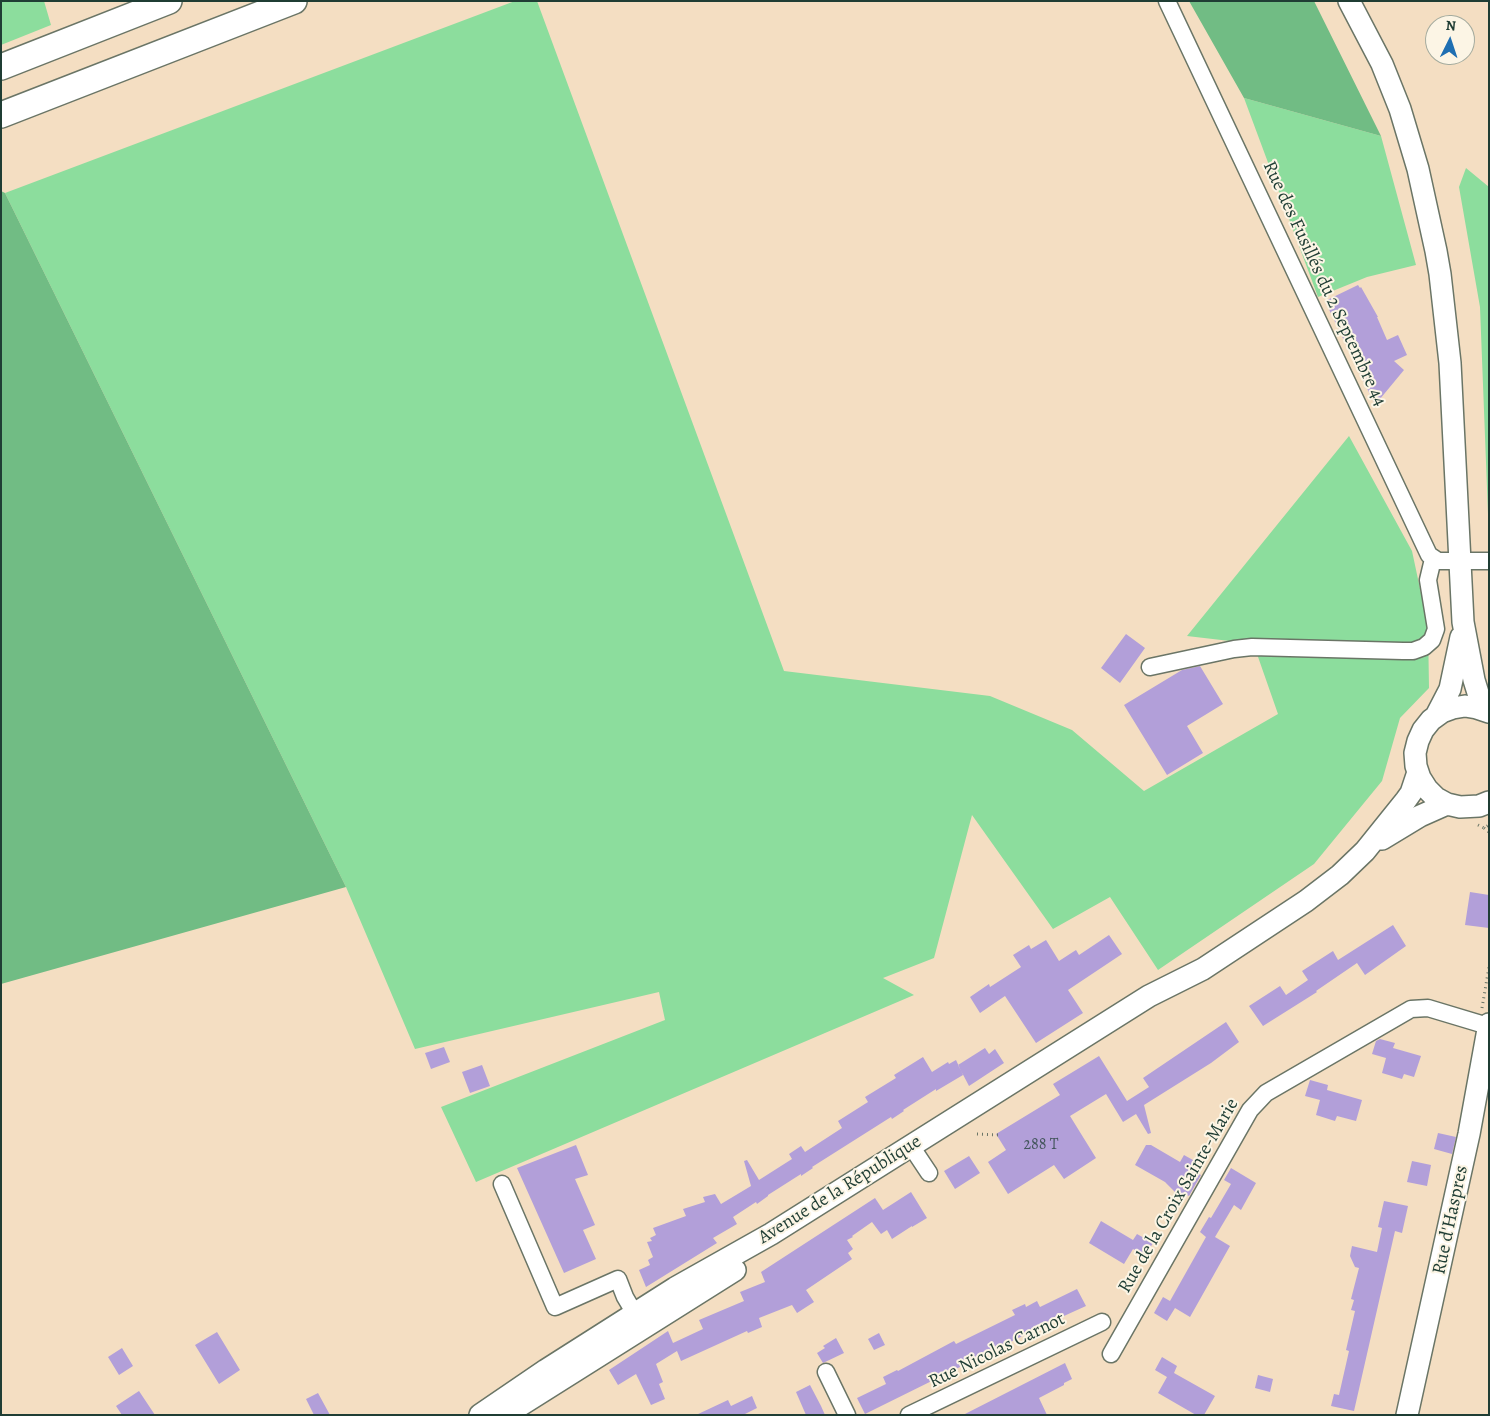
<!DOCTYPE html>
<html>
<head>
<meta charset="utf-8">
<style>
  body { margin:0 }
  #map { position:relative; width:1490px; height:1416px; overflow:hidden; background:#f4dec2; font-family:Alegreya,serif }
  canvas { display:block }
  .frame { position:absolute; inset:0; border:2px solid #1f3d34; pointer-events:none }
  .north { position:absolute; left:1425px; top:15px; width:50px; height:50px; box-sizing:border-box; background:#fcf5e5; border:1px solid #a4ab9e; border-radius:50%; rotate:4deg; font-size:14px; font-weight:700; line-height:20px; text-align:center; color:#1f3d34 }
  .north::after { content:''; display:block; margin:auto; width:18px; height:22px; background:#1f6fb2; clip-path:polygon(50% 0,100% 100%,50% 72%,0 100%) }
</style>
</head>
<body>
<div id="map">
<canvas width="1490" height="1416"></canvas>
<div class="frame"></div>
<div class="north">N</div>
</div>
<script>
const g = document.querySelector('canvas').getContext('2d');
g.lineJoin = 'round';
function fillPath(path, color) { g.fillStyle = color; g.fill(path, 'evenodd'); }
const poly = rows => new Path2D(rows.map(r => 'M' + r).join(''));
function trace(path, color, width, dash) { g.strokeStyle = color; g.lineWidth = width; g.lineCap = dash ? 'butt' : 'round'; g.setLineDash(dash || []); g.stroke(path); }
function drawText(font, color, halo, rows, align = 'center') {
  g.font = font + ' Alegreya,serif'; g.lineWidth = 4; g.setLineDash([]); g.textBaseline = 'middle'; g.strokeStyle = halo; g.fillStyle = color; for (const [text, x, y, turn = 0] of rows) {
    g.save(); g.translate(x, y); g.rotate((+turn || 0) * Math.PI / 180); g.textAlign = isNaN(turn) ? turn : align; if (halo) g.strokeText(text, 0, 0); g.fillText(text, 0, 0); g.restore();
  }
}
fillPath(poly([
  [1,1,44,1,51,25,1,45],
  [515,1,537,1,784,671,990,696,1072,730,1144,791,1278,714,1257,654,1247,643,1187,636,1349,436,1412,551,1428,626,1429,688,1400,718,1382,781,1314,864,1158,970,1110,897,1053,929,972,815,934,958,883,978,914,995,476,1182,441,1107,665,1020,659,992,415,1049,346,887,5,193],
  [1244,98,1381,136,1416,265,1367,277,1318,297],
  [1466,168,1489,187,1489,540,1480,307,1459,187]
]), '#8cdd9d');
fillPath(poly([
  [1189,1,1314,1,1381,136,1244,98],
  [1,191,5,193,346,887,1,984]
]), '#71bc84');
fillPath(poly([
  [1358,285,1360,288,1361,287,1378,317,1377,317,1387,340,1398,335,1407,355,1394,361,1404,370,1375,405,1325,301],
  [1126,634,1145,648,1120,683,1101,668],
  [1200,666,1223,704,1187,726,1203,753,1167,775,1124,705,1182,670],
  [1470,892,1489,895,1489,928,1465,925],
  [1393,925,1406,946,1365,975,1357,963,1316,991,1317,992,1263,1026,1249,1006,1280,986,1286,995,1308,980,1302,971,1333,951,1338,960],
  [1109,935,1122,954,1068,990,1083,1013,1036,1043,1005,996,980,1013,970,997,989,984,990,987,1021,967,1013,955,1029,945,1031,949,1046,940,1059,961,1076,950,1079,955],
  [1226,1022,1239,1042,1211,1063,1144,1105,1151,1133,1148,1134,1136,1114,1123,1122,1106,1094,1070,1116,1096,1158,1064,1179,1054,1165,1008,1194,988,1162,1006,1150,996,1134,1060,1095,1053,1084,1099,1056,1127,1101,1149,1087,1143,1078],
  [1380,1039,1395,1043,1393,1048,1421,1056,1414,1077,1404,1074,1402,1079,1382,1073,1386,1058,1372,1054,1376,1041],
  [444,1047,450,1062,431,1069,425,1053],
  [985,1048,989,1054,995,1049,1004,1063,969,1086,958,1065],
  [923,1057,932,1072,948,1062,949,1064,956,1060,963,1075,936,1091,936,1089,903,1110,904,1111,892,1119,891,1117,812,1167,813,1168,801,1176,801,1174,768,1195,768,1196,757,1204,756,1202,733,1217,737,1224,713,1238,717,1243,646,1287,639,1270,650,1265,648,1260,653,1257,647,1242,652,1241,650,1238,656,1235,653,1228,686,1216,683,1209,705,1202,703,1197,715,1194,721,1204,751,1186,744,1161,747,1160,759,1180,792,1159,789,1154,801,1146,805,1152,842,1128,838,1121,868,1102,865,1097,896,1078,894,1075],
  [482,1065,490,1086,470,1093,462,1072],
  [1310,1080,1328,1085,1327,1090,1362,1100,1356,1121,1337,1116,1335,1121,1316,1115,1320,1100,1305,1096],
  [1438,1133,1456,1137,1452,1154,1434,1149],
  [576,1145,588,1175,575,1179,595,1225,583,1230,596,1259,564,1273,517,1168],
  [1146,1145,1151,1145,1180,1162,1184,1155,1200,1164,1195,1172,1201,1175,1189,1196,1185,1194,1184,1197,1175,1192,1165,1182,1135,1165],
  [969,1156,980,1173,955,1189,944,1171],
  [1412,1161,1431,1165,1427,1186,1407,1182],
  [1231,1168,1256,1183,1241,1210,1234,1205,1215,1237,1230,1246,1190,1317,1175,1308,1167,1321,1154,1313,1163,1297,1170,1301,1206,1237,1200,1232,1209,1217,1211,1218,1231,1184,1224,1180],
  [911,1192,927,1218,912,1227,912,1226,892,1239,887,1230,881,1234,872,1222,852,1236,853,1237,847,1240,853,1249,848,1253,852,1259,806,1290,814,1302,797,1313,792,1305,759,1318,762,1327,748,1333,747,1331,681,1361,677,1351,656,1364,663,1382,659,1384,665,1399,651,1405,636,1374,618,1385,609,1370,668,1331,673,1343,703,1329,699,1320,744,1301,740,1292,765,1282,761,1272,875,1198,883,1210],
  [1384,1201,1408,1206,1402,1233,1395,1231,1354,1411,1331,1406,1334,1394,1339,1395,1349,1351,1346,1350,1355,1311,1351,1310,1354,1300,1351,1299,1359,1268,1355,1267,1350,1256,1352,1246,1377,1252,1382,1228,1378,1227],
  [1101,1221,1133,1240,1137,1234,1153,1243,1145,1256,1133,1249,1124,1264,1089,1243],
  [1077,1289,1086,1306,1055,1320,865,1414,857,1398,886,1384,883,1377,897,1370,898,1371,954,1341,956,1344,1015,1315,1012,1310,1025,1304,1026,1307,1037,1301,1040,1307],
  [217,1332,240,1370,219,1384,195,1345],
  [879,1333,885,1345,874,1350,868,1339],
  [836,1338,844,1353,823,1363,817,1353,825,1348,823,1346],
  [122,1348,133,1366,119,1375,108,1357],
  [1162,1357,1177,1366,1174,1373,1215,1396,1204,1415,1196,1415,1158,1393,1167,1377,1155,1370],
  [1065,1363,1072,1379,1064,1383,1064,1385,1039,1398,1047,1415,963,1415],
  [1258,1375,1273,1379,1270,1392,1255,1388],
  [810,1385,821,1406,825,1415,806,1415,796,1392],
  [139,1391,155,1415,122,1415,116,1406],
  [318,1393,330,1415,314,1415,306,1399],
  [752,1396,757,1408,743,1415,696,1415,728,1400,731,1406]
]), '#b29fd9');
const minor = poly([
  [1167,1,1429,555,1438,561,1489,561],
  [1150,667,1234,649,1252,647,1403,651,1413,651,1424,647,1432,640,1436,629,1428,580,1433,559],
  [911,1146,929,1173],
  [502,1184,555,1307,618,1279,625,1297,641,1324],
  [1111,1354,1250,1110,1266,1093,1411,1009,1428,1008,1488,1026],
  [826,1372,847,1415],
  [909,1415,1102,1322]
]);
const major = poly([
  [1349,1,1382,64,1400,109,1418,169,1436,251,1440,274,1450,363,1463,622,1474,680,1483,709],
  [1489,712,1477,708,1465,706,1453,708,1442,712,1431,720,1423,730,1418,741,1415,753,1416,766,1420,778,1427,789,1436,798,1447,804,1460,807,1479,806,1489,802],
  [1436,716,1450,689,1461,637],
  [1382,839,1420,816,1447,804],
  [480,1415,546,1370,675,1288,771,1234,1149,996,1203,969,1306,901,1340,875,1365,851,1406,800,1411,793,1418,772],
  [505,1415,735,1270],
  [1407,1415,1469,1134,1489,1024]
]);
const highway = poly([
  [1,67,169,1],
  [1,115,294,1]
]);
trace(minor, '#6a7566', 19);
trace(major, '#6a7566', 24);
trace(highway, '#6a7566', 28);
trace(poly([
  [1478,825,1484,828,1489,825],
  [1484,828,1489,832],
  [1482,1008,1489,967],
  [977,1134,1000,1135]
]), '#6a7566', 3, [1, 4]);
trace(minor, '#fff', 16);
trace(major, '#fff', 21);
trace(highway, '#fff', 25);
drawText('16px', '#44565d', null, [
  ["288 T",1041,1145]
]);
drawText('19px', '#1f3d34', '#fcf5e5', [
  ["Rue des Fusillés du 2 Septembre 44",1324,284,65],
  ["Avenue de la République",840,1190,-32],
  ["Rue de la Croix Sainte-Marie",1179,1196,-60],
  ["Rue d'Haspres",1451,1220,-78],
  ["Rue Nicolas Carnot",997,1351,-26]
]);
</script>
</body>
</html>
